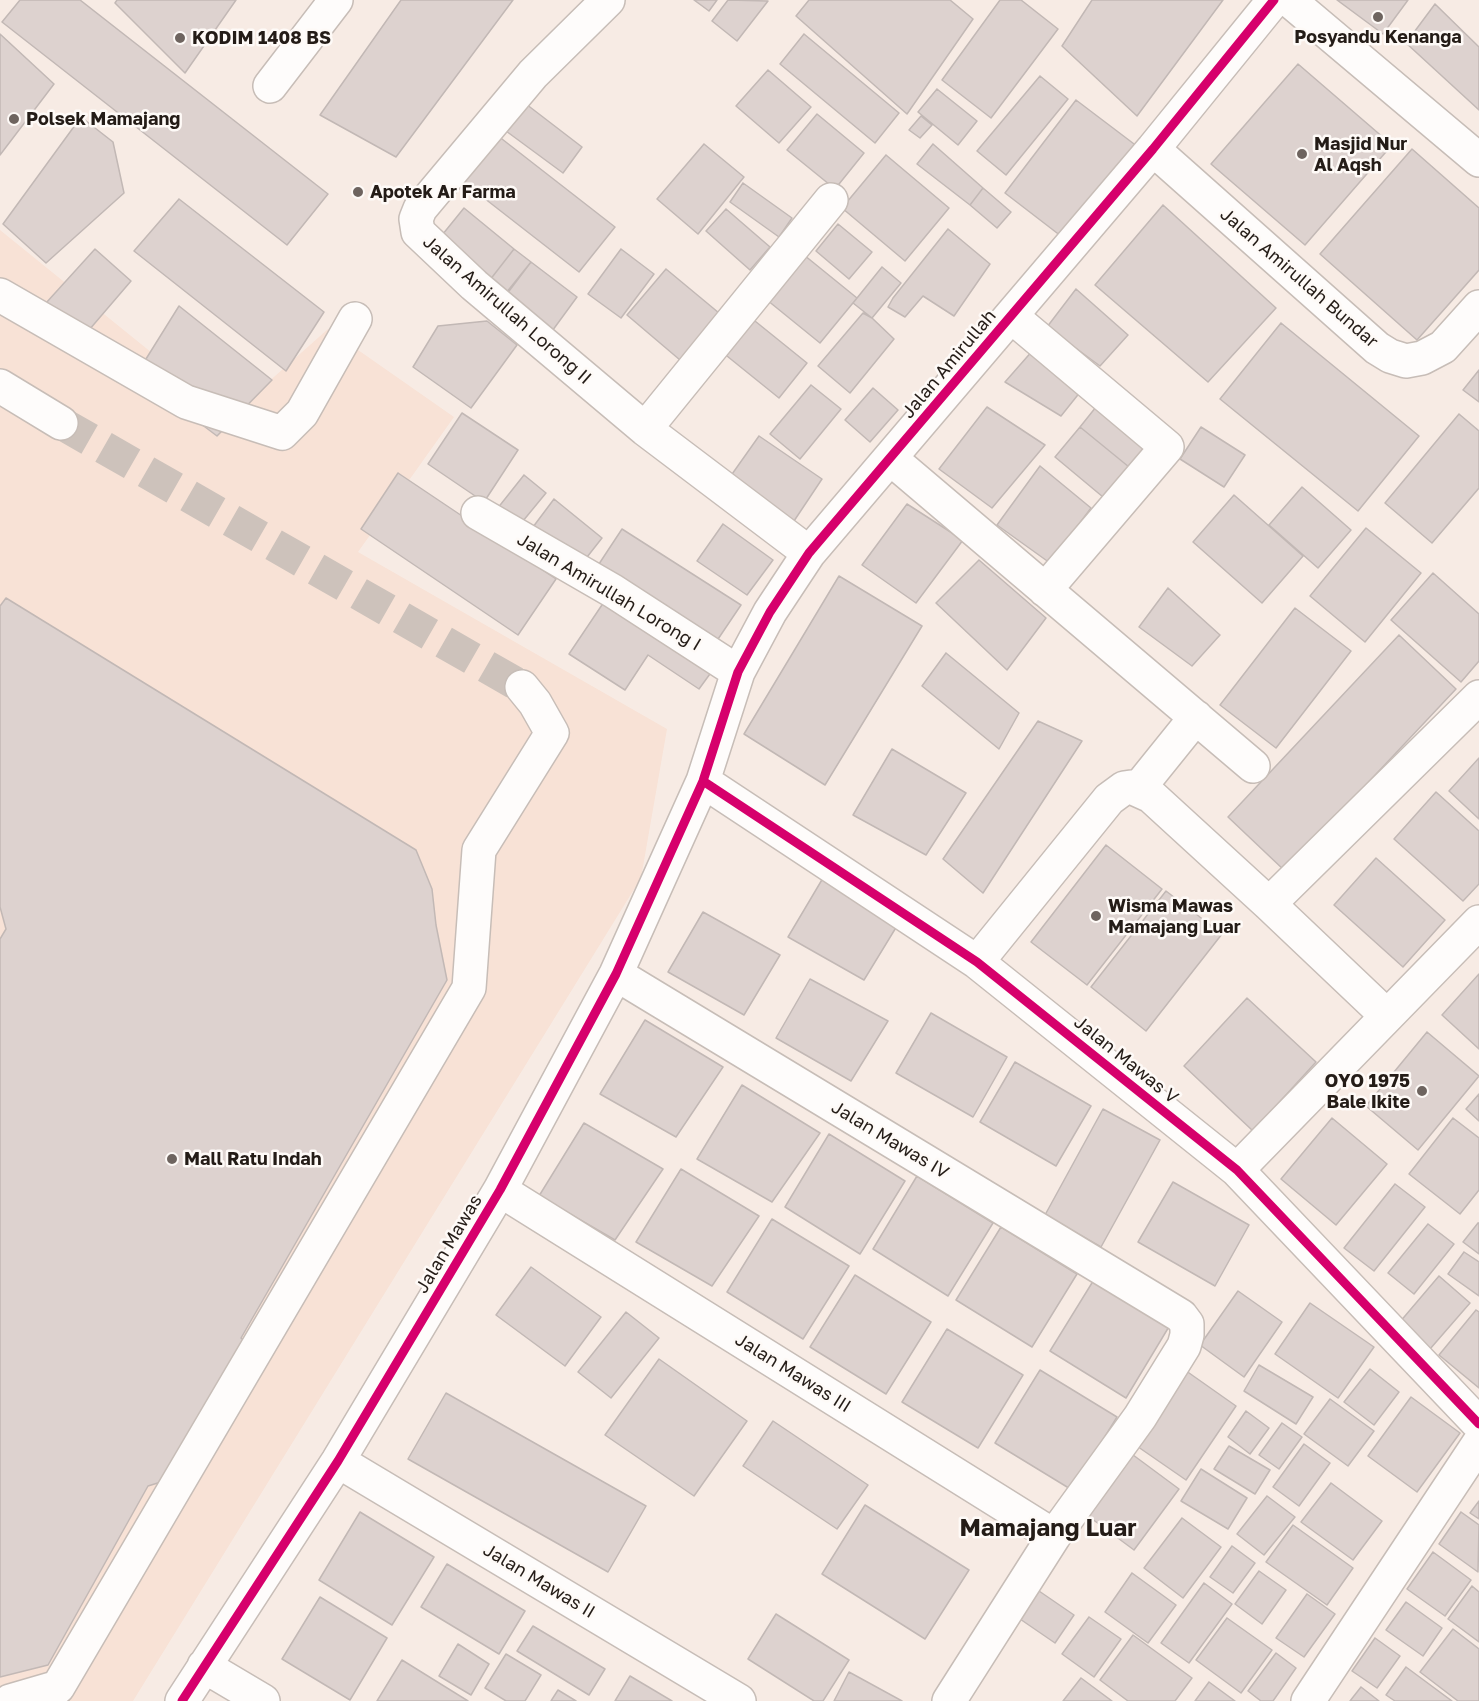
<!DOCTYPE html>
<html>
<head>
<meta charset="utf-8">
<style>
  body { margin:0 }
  canvas { display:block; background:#f7ebe4 }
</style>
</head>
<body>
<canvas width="1479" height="1701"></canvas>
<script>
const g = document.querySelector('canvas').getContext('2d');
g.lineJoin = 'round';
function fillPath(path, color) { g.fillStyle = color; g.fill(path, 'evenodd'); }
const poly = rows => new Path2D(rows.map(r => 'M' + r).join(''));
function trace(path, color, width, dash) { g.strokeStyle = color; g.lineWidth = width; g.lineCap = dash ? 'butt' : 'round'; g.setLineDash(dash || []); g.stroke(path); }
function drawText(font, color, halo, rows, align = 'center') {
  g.font = font + ' "Golos Text",sans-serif'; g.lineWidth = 5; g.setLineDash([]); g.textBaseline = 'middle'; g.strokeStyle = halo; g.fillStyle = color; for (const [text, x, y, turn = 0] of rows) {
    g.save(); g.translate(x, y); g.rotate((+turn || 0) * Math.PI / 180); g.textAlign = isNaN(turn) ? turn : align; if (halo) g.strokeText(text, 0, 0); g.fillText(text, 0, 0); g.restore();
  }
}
fillPath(poly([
  [0,230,230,416,328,329,454,417,358,552,667,729,641,878,133,1701,0,1701]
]), '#f8e2d6');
const building = poly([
  [20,0,80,0,328,194,287,245,2,22,20,0],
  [117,0,236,0,185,73,115,3,117,0],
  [401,0,513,0,396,157,320,115,401,0],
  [694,0,717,0,709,11,694,0],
  [728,0,768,1,737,41,712,21,728,0],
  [809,0,950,0,973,19,907,114,796,16,809,0],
  [1000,0,1021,0,1058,29,991,118,942,80,1000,0],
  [1092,0,1223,0,1137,116,1062,46,1092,0],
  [1337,0,1408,0,1383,34,1337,0],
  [1435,4,1479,47,1479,110,1406,43,1435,4],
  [0,34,54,84,0,155,0,34],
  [804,34,899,113,875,143,780,64,804,34],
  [1298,64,1392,145,1305,245,1211,164,1298,64],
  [768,70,811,107,779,143,736,106,768,70],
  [1040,76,1068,99,1006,175,977,151,1040,76],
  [937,89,977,121,958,145,918,112,937,89],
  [1076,100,1142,150,1070,243,1005,193,1076,100],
  [526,104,582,147,563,173,506,131,526,104],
  [817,114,864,153,835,189,787,150,817,114],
  [921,116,932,125,920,138,909,130,921,116],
  [81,117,113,142,124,193,46,263,3,224,81,117],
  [493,132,615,227,579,272,457,177,493,132],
  [704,144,744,177,698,234,657,199,704,144],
  [933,144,983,188,970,205,917,164,933,144],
  [1412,149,1479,208,1479,270,1417,340,1320,254,1412,149],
  [886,155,949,208,905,261,842,208,886,155],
  [743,183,792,218,779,237,730,202,743,183],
  [983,188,1011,212,997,228,970,205,983,188],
  [179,199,324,312,286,371,134,251,179,199],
  [1163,205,1276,308,1208,382,1095,285,1163,205],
  [464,208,514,249,486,285,434,245,464,208],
  [726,209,770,247,750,270,706,231,726,209],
  [838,224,872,252,849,279,816,251,838,224],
  [948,229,990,264,954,316,923,296,905,317,888,307,893,298,948,229],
  [95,249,131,281,83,337,46,303,95,249],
  [514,249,531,262,502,298,486,285,514,249],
  [621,249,654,274,621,318,588,294,621,249],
  [804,255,857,298,820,343,767,300,804,255],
  [531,262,577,297,547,338,500,303,531,262],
  [882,267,901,283,872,318,853,303,882,267],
  [666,269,719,313,680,360,627,315,666,269],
  [1076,289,1128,335,1100,366,1047,327,1076,289],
  [179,306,272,380,217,436,136,375,179,306],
  [863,313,872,318,894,339,850,393,818,366,863,313],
  [750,317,807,363,779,398,722,352,750,317],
  [487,321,517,345,471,408,413,367,438,326,487,321],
  [1281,323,1419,436,1358,511,1220,399,1281,323],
  [1034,349,1085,386,1061,416,1005,382,1034,349],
  [1479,370,1479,402,1463,390,1479,370],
  [811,385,841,409,800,459,770,434,811,385],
  [873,388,898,410,870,442,845,420,873,388],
  [1100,402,1148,443,1129,467,1080,427,1100,402],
  [987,407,1045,445,992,508,939,469,987,407],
  [462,413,518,450,484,502,428,464,462,413],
  [1459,414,1479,431,1479,488,1432,543,1385,503,1459,414],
  [1080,427,1129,467,1103,497,1055,457,1080,427],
  [1201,427,1245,455,1224,487,1180,459,1201,427],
  [759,436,822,479,794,521,730,477,759,436],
  [1040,466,1091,508,1050,563,997,525,1040,466],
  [398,473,556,579,518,635,361,529,398,473],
  [524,475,546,493,518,527,497,509,524,475],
  [1302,487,1351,530,1318,568,1269,525,1302,487],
  [1234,495,1303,556,1262,603,1193,542,1234,495],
  [554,499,602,538,580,566,533,527,554,499],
  [907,504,963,540,916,603,862,565,907,504],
  [723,524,773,560,747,595,697,561,723,524],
  [1366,528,1421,573,1365,642,1310,596,1366,528],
  [622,529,741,605,712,648,595,570,622,529],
  [979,560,1046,618,1007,670,936,603,979,560],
  [1433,573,1479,614,1479,661,1461,682,1391,620,1433,573],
  [839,576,922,626,825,785,744,734,839,576],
  [1168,588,1220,635,1192,666,1139,627,1168,588],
  [608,596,715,667,699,689,648,655,625,690,569,654,608,596],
  [6,598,416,850,432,889,436,925,447,980,241,1338,252,1345,174,1478,148,1486,48,1665,0,1677,0,939,6,929,0,907,0,606,6,598],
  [1295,608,1351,651,1276,748,1220,705,1295,608],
  [1399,635,1456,689,1285,871,1228,817,1399,635],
  [946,653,1019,713,999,749,922,686,946,653],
  [1038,721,1082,741,983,893,943,859,1038,721],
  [892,749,966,793,926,855,853,815,892,749],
  [1479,758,1479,819,1449,791,1479,758],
  [1436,792,1479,831,1479,884,1463,901,1394,839,1436,792],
  [1106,845,1162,889,1087,985,1031,942,1106,845],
  [1376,858,1445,920,1403,967,1334,905,1376,858],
  [823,878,900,921,864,980,788,937,823,878],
  [1166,891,1222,934,1146,1031,1091,987,1166,891],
  [703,912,780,955,744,1015,668,972,703,912],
  [1479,974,1479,1049,1442,1015,1479,974],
  [810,979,888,1021,851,1081,776,1038,810,979],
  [1247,998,1316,1062,1253,1131,1184,1066,1247,998],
  [931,1013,1007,1057,973,1117,896,1073,931,1013],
  [645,1020,723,1067,676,1137,600,1094,645,1020],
  [1427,1032,1479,1076,1418,1150,1366,1106,1427,1032],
  [1015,1062,1091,1106,1056,1166,980,1122,1015,1062],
  [742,1085,820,1133,772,1202,697,1159,742,1085],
  [1479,1094,1479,1121,1466,1109,1479,1094],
  [1103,1109,1160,1140,1101,1247,1045,1215,1103,1109],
  [1332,1118,1387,1164,1336,1225,1281,1179,1332,1118],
  [1453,1118,1479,1138,1479,1190,1460,1214,1409,1174,1453,1118],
  [584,1123,663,1169,615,1240,539,1196,584,1123],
  [829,1134,905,1181,860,1254,785,1207,829,1134],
  [681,1169,759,1216,712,1286,636,1242,681,1169],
  [917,1176,993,1223,948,1296,873,1249,917,1176],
  [1173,1182,1249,1225,1215,1286,1138,1242,1173,1182],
  [1395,1184,1425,1207,1374,1271,1344,1248,1395,1184],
  [772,1219,849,1266,803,1339,727,1292,772,1219],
  [1478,1223,1479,1223,1479,1254,1463,1242,1478,1223],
  [1428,1224,1454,1244,1414,1294,1388,1273,1428,1224],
  [1001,1227,1077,1274,1032,1347,956,1300,1001,1227],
  [1464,1252,1479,1262,1479,1296,1448,1274,1464,1252],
  [531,1267,601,1317,565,1366,496,1315,531,1267],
  [855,1275,931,1322,886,1394,810,1347,855,1275],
  [1439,1276,1470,1303,1430,1349,1399,1323,1439,1276],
  [1095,1278,1170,1325,1126,1398,1050,1351,1095,1278],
  [1238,1291,1282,1322,1244,1377,1200,1345,1238,1291],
  [1310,1303,1374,1347,1338,1398,1275,1354,1310,1303],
  [1476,1310,1479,1312,1479,1388,1439,1355,1476,1310],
  [626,1312,659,1338,611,1398,578,1372,626,1312],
  [947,1329,1023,1375,978,1448,902,1402,947,1329],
  [659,1359,747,1421,694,1496,605,1435,659,1359],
  [1259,1365,1313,1397,1296,1424,1244,1391,1259,1365],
  [1182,1368,1236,1406,1186,1480,1131,1442,1182,1368],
  [1370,1369,1399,1392,1374,1425,1344,1402,1370,1369],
  [1040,1370,1117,1417,1072,1490,995,1443,1040,1370],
  [446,1393,646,1506,608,1572,408,1459,446,1393],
  [1411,1397,1460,1433,1417,1492,1368,1456,1411,1397],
  [1330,1399,1374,1431,1348,1466,1304,1434,1330,1399],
  [1246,1411,1269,1428,1250,1454,1228,1437,1246,1411],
  [773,1421,868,1485,837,1529,743,1466,773,1421],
  [1282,1423,1302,1437,1279,1469,1259,1455,1282,1423],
  [1304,1444,1330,1463,1299,1506,1273,1487,1304,1444],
  [1229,1446,1270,1470,1255,1494,1214,1469,1229,1446],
  [1125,1449,1179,1489,1134,1550,1080,1510,1125,1449],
  [1201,1469,1247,1498,1228,1529,1181,1501,1201,1469],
  [1331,1483,1382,1521,1353,1560,1301,1522,1331,1483],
  [1267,1496,1295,1517,1264,1555,1237,1534,1267,1496],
  [1479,1501,1479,1519,1470,1513,1479,1501],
  [865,1505,969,1570,925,1639,822,1574,865,1505],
  [360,1512,434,1557,392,1625,319,1580,360,1512],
  [1461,1512,1479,1525,1478,1572,1439,1544,1461,1512],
  [1182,1518,1221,1547,1183,1598,1144,1568,1182,1518],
  [1293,1525,1353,1568,1327,1605,1266,1562,1293,1525],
  [1232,1546,1255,1563,1233,1593,1210,1577,1232,1546],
  [1433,1552,1471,1580,1445,1616,1407,1589,1433,1552],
  [447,1564,525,1611,499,1654,421,1607,447,1564],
  [1259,1571,1286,1590,1262,1624,1235,1604,1259,1571],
  [1132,1573,1176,1605,1148,1643,1105,1612,1132,1573],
  [1204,1583,1232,1604,1189,1663,1161,1643,1204,1583],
  [1472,1586,1479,1592,1479,1642,1448,1619,1472,1586],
  [1039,1591,1074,1615,1055,1643,1020,1619,1039,1591],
  [1307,1594,1335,1614,1304,1657,1276,1638,1307,1594],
  [320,1597,387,1638,350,1700,282,1659,320,1597],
  [1406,1602,1442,1628,1423,1656,1386,1630,1406,1602],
  [776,1614,849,1660,823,1701,814,1701,748,1659,776,1614],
  [1089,1617,1121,1639,1094,1677,1062,1654,1089,1617],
  [1227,1618,1272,1650,1241,1693,1196,1660,1227,1618],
  [533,1626,605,1669,589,1695,517,1651,533,1626],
  [1453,1629,1479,1649,1479,1701,1458,1701,1420,1672,1453,1629],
  [1133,1635,1192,1678,1175,1701,1128,1701,1100,1680,1133,1635],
  [1375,1638,1400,1656,1377,1688,1352,1671,1375,1638],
  [458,1644,489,1664,471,1695,439,1676,458,1644],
  [1276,1653,1296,1668,1273,1701,1261,1701,1248,1691,1276,1653],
  [506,1654,541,1675,525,1701,506,1701,485,1688,506,1654],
  [402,1660,468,1701,377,1701,402,1660],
  [1406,1667,1452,1701,1395,1701,1386,1695,1406,1667],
  [849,1672,902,1701,834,1701,849,1672],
  [630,1676,672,1701,615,1701,630,1676],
  [1081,1678,1112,1701,1063,1701,1081,1678],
  [1209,1682,1235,1701,1195,1701,1209,1682],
  [1361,1687,1379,1701,1350,1701,1361,1687],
  [558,1690,576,1701,551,1701,558,1690]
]);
fillPath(building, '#ddd2cf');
trace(building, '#c2b8b5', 1.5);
trace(poly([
  [61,423,522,687]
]), '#cdc2bb', 33, [33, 16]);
const minor = poly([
  [608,0,533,74,420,209,416,219,418,232,474,285,645,429,809,553],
  [1289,0,1479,160],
  [270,86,336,0],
  [1153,149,1377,348,1390,356,1406,361,1422,358,1443,347,1479,307],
  [0,295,186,402,282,433,302,413,355,319],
  [1011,316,1167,447,1045,590],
  [0,386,61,423],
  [645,429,831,200],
  [890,458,1253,766],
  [478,513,613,591,738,672],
  [703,781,977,962,1237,1170,1479,1424],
  [1138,789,1196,717],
  [1269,904,1479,697],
  [977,962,1109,799,1124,788,1131,787,1151,796,1269,904,1387,1016],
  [616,974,1181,1316,1187,1324,1187,1335,1184,1346,1140,1417,1054,1536],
  [1237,1170,1479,922],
  [500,1190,1054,1536,949,1701],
  [338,1461,739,1701],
  [204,1666,263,1701],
  [10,1701,58,1687,469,988,479,850,552,733,535,703,522,687],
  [182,1701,338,1461,500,1190,616,974,703,781,738,672,770,612,809,553,1153,149,1274,0],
  [1308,1701,1479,1443]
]);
trace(minor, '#c7bdb7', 36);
trace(minor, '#fefcfb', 33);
trace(poly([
  [703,781,977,962,1237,1170,1479,1424],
  [182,1701,338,1461,500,1190,616,974,703,781,738,672,770,612,809,553,1153,149,1274,0]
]), '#d6006c', 9);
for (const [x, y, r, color] of [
  [1378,17,6,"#6e645f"],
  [180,38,6,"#6e645f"],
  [14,119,6,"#6e645f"],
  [1302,154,6,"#6e645f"],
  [358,192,6,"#6e645f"],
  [1096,916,6,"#6e645f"],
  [1422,1091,6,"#6e645f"],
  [172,1159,6,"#6e645f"]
]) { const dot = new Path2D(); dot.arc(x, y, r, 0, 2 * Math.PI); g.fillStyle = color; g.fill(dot); trace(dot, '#fefaf7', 2); }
drawText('bold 18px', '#241c17', '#fefaf7', [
  ["Posyandu Kenanga",1378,37,"center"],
  ["KODIM 1408 BS",192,38],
  ["Polsek Mamajang",26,119],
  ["Masjid Nur",1314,144],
  ["Al Aqsh",1314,165],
  ["Apotek Ar Farma",370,192],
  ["Wisma Mawas",1108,906],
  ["Mamajang Luar",1108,927],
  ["OYO 1975",1410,1081,"right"],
  ["Bale Ikite",1410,1102,"right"],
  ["Mall Ratu Indah",184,1159]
], 'left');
drawText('18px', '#241c17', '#fefaf7', [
  ["Jalan Amirullah Bundar",1299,278,41],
  ["Jalan Amirullah Lorong II",507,310,41],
  ["Jalan Amirullah",949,364,-50],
  ["Jalan Amirullah Lorong I",609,592,31],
  ["Jalan Mawas V",1126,1060,39],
  ["Jalan Mawas IV",890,1140,31],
  ["Jalan Mawas",449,1244,-59],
  ["Jalan Mawas III",793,1373,32],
  ["Jalan Mawas II",539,1581,31]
]);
drawText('bold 24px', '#241c17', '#fefaf7', [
  ["Mamajang Luar",1048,1528]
]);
</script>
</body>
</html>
